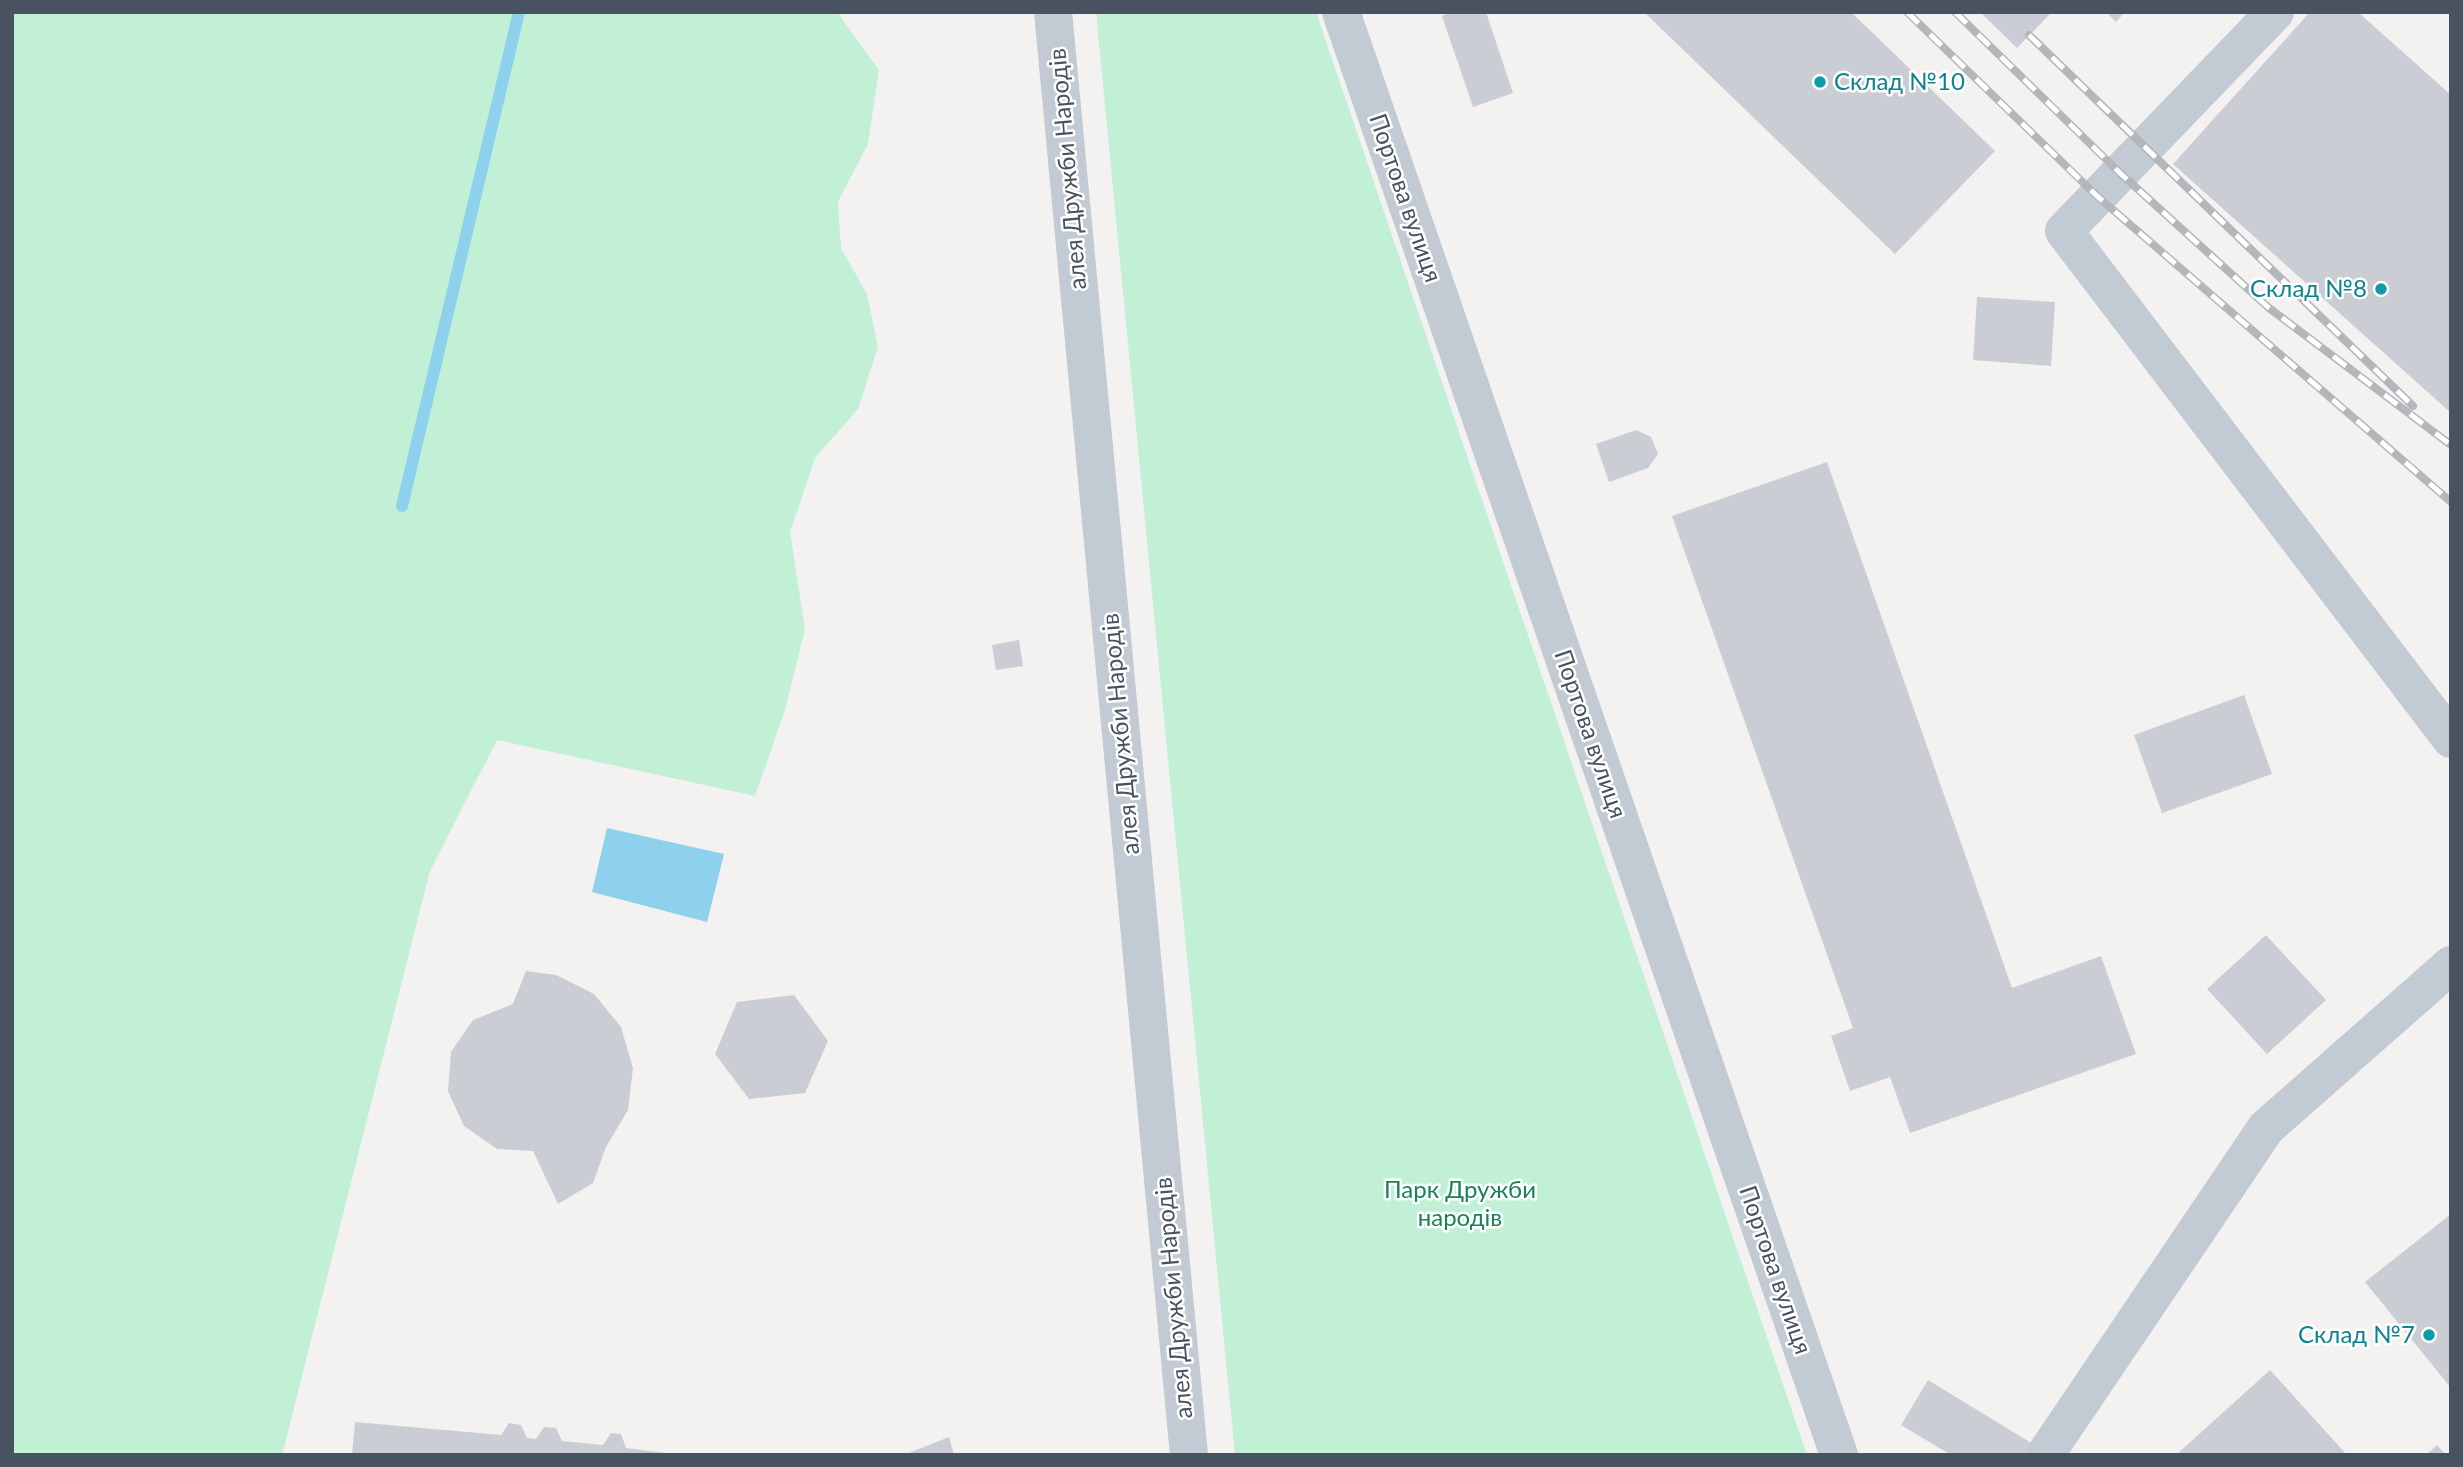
<!DOCTYPE html>
<html>
<head>
<meta charset="utf-8">
<style>
  body { margin:0 }
  #map { position:relative; width:2463px; height:1467px; overflow:hidden; background:#f4f1f1; font-family:Lato,sans-serif }
  canvas { display:block }
  .frame { position:absolute; inset:0; border:14px solid #49535f; pointer-events:none }
</style>
</head>
<body>
<div id="map">
<canvas width="2463" height="1467"></canvas>
<div class="frame"></div>
</div>
<script>
const g = document.querySelector('canvas').getContext('2d');
g.lineJoin = 'round';
function fillPath(path, color) { g.fillStyle = color; g.fill(path, 'evenodd'); }
const poly = rows => new Path2D(rows.map(r => 'M' + r).join(''));
function trace(path, color, width, dash) { g.strokeStyle = color; g.lineWidth = width; g.lineCap = dash ? 'butt' : 'round'; g.setLineDash(dash || []); g.stroke(path); }
function drawText(font, color, halo, rows, align = 'center') {
  g.font = font + ' Lato,sans-serif'; g.lineWidth = 5; g.setLineDash([]); g.textBaseline = 'middle'; g.strokeStyle = halo; g.fillStyle = color; for (const [text, x, y, turn = 0] of rows) {
    g.save(); g.translate(x, y); g.rotate((+turn || 0) * Math.PI / 180); g.textAlign = isNaN(turn) ? turn : align; if (halo) g.strokeText(text, 0, 0); g.fillText(text, 0, 0); g.restore();
  }
}
fillPath(poly([
  [12,12,837,12,879,70,868,144,838,202,841,248,867,294,878,347,858,409,815,458,790,532,805,629,785,710,755,796,497,740,430,871,282,1455,12,1455],
  [1096,12,1316,12,1807,1455,1235,1455]
]), '#c1f0d7');
fillPath(poly([
  [607,828,724,854,707,922,592,892]
]), '#8ed1ed');
trace(poly([
  [402,506,519,12]
]), '#8ed1ed', 12);
fillPath(poly([
  [1452,12,1486,12,1513,93,1473,107,1442,16],
  [1644,12,1851,12,1995,151,1895,254],
  [1980,12,2052,12,2017,48],
  [2106,12,2125,12,2116,22],
  [2310,12,2358,12,2451,95,2451,413,2173,164],
  [1977,297,2055,302,2051,366,1973,360],
  [1636,430,1651,437,1658,454,1648,468,1609,482,1596,444],
  [1827,462,2012,988,2101,956,2136,1054,1910,1133,1890,1077,1850,1091,1831,1036,1853,1028,1672,516],
  [1019,640,1023,666,996,670,992,645],
  [2244,695,2272,774,2162,813,2134,735],
  [2266,935,2326,1000,2267,1054,2207,989],
  [526,971,556,975,594,994,621,1027,633,1068,628,1110,606,1147,593,1183,558,1204,533,1151,497,1149,464,1126,448,1091,451,1052,473,1020,513,1004],
  [794,995,828,1041,805,1093,749,1099,715,1054,737,1002],
  [2451,1214,2451,1388,2365,1282],
  [2270,1370,2347,1455,2176,1455],
  [1928,1380,2051,1455,1951,1455,1901,1425],
  [355,1422,501,1435,509,1423,521,1425,527,1438,536,1439,544,1427,556,1428,562,1441,603,1445,611,1433,621,1434,626,1448,682,1455,352,1455],
  [949,1437,954,1455,904,1455],
  [2437,1445,2446,1455,2426,1455]
]), '#cbcdd4');
trace(poly([
  [1053,12,1189,1455],
  [1341,12,1839,1455],
  [2275,12,2064,231,2451,739],
  [2047,1452,2266,1128,2451,965]
]), '#c2cad3', 38);
const rail = poly([
  [1907,12,2097,196,2451,502],
  [1955,12,2120,173,2269,308,2451,445],
  [2029,35,2413,406]
]);
trace(rail, '#b3b6bb', 8);
trace(rail, '#fff', 5, [16]);
for (const [x, y, r, color] of [
  [1820,82,7,"#0f9aa8"],
  [2381,289,7,"#0f9aa8"],
  [2429,1335,7,"#0f9aa8"]
]) { const dot = new Path2D(); dot.arc(x, y, r, 0, 2 * Math.PI); g.fillStyle = color; g.fill(dot); trace(dot, '#fff', 2.5); }
drawText('24px', '#0d838f', '#fff', [
  ["Склад №10",1834,82,"left"],
  ["Склад №8",2367,289],
  ["Склад №7",2415,1335]
], 'right');
drawText('24px', '#49535f', '#fff', [
  ["алея Дружби Народів",1068,169,-95],
  ["Портова вулиця",1405,198,71],
  ["алея Дружби Народів",1121,734,-95],
  ["Портова вулиця",1590,734,71],
  ["Портова вулиця",1775,1270,71],
  ["алея Дружби Народів",1174,1298,-95]
]);
drawText('24px', '#178356', '#fff', [
  ["Парк Дружби",1460,1190],
  ["народів",1460,1218]
]);
</script>
</body>
</html>
